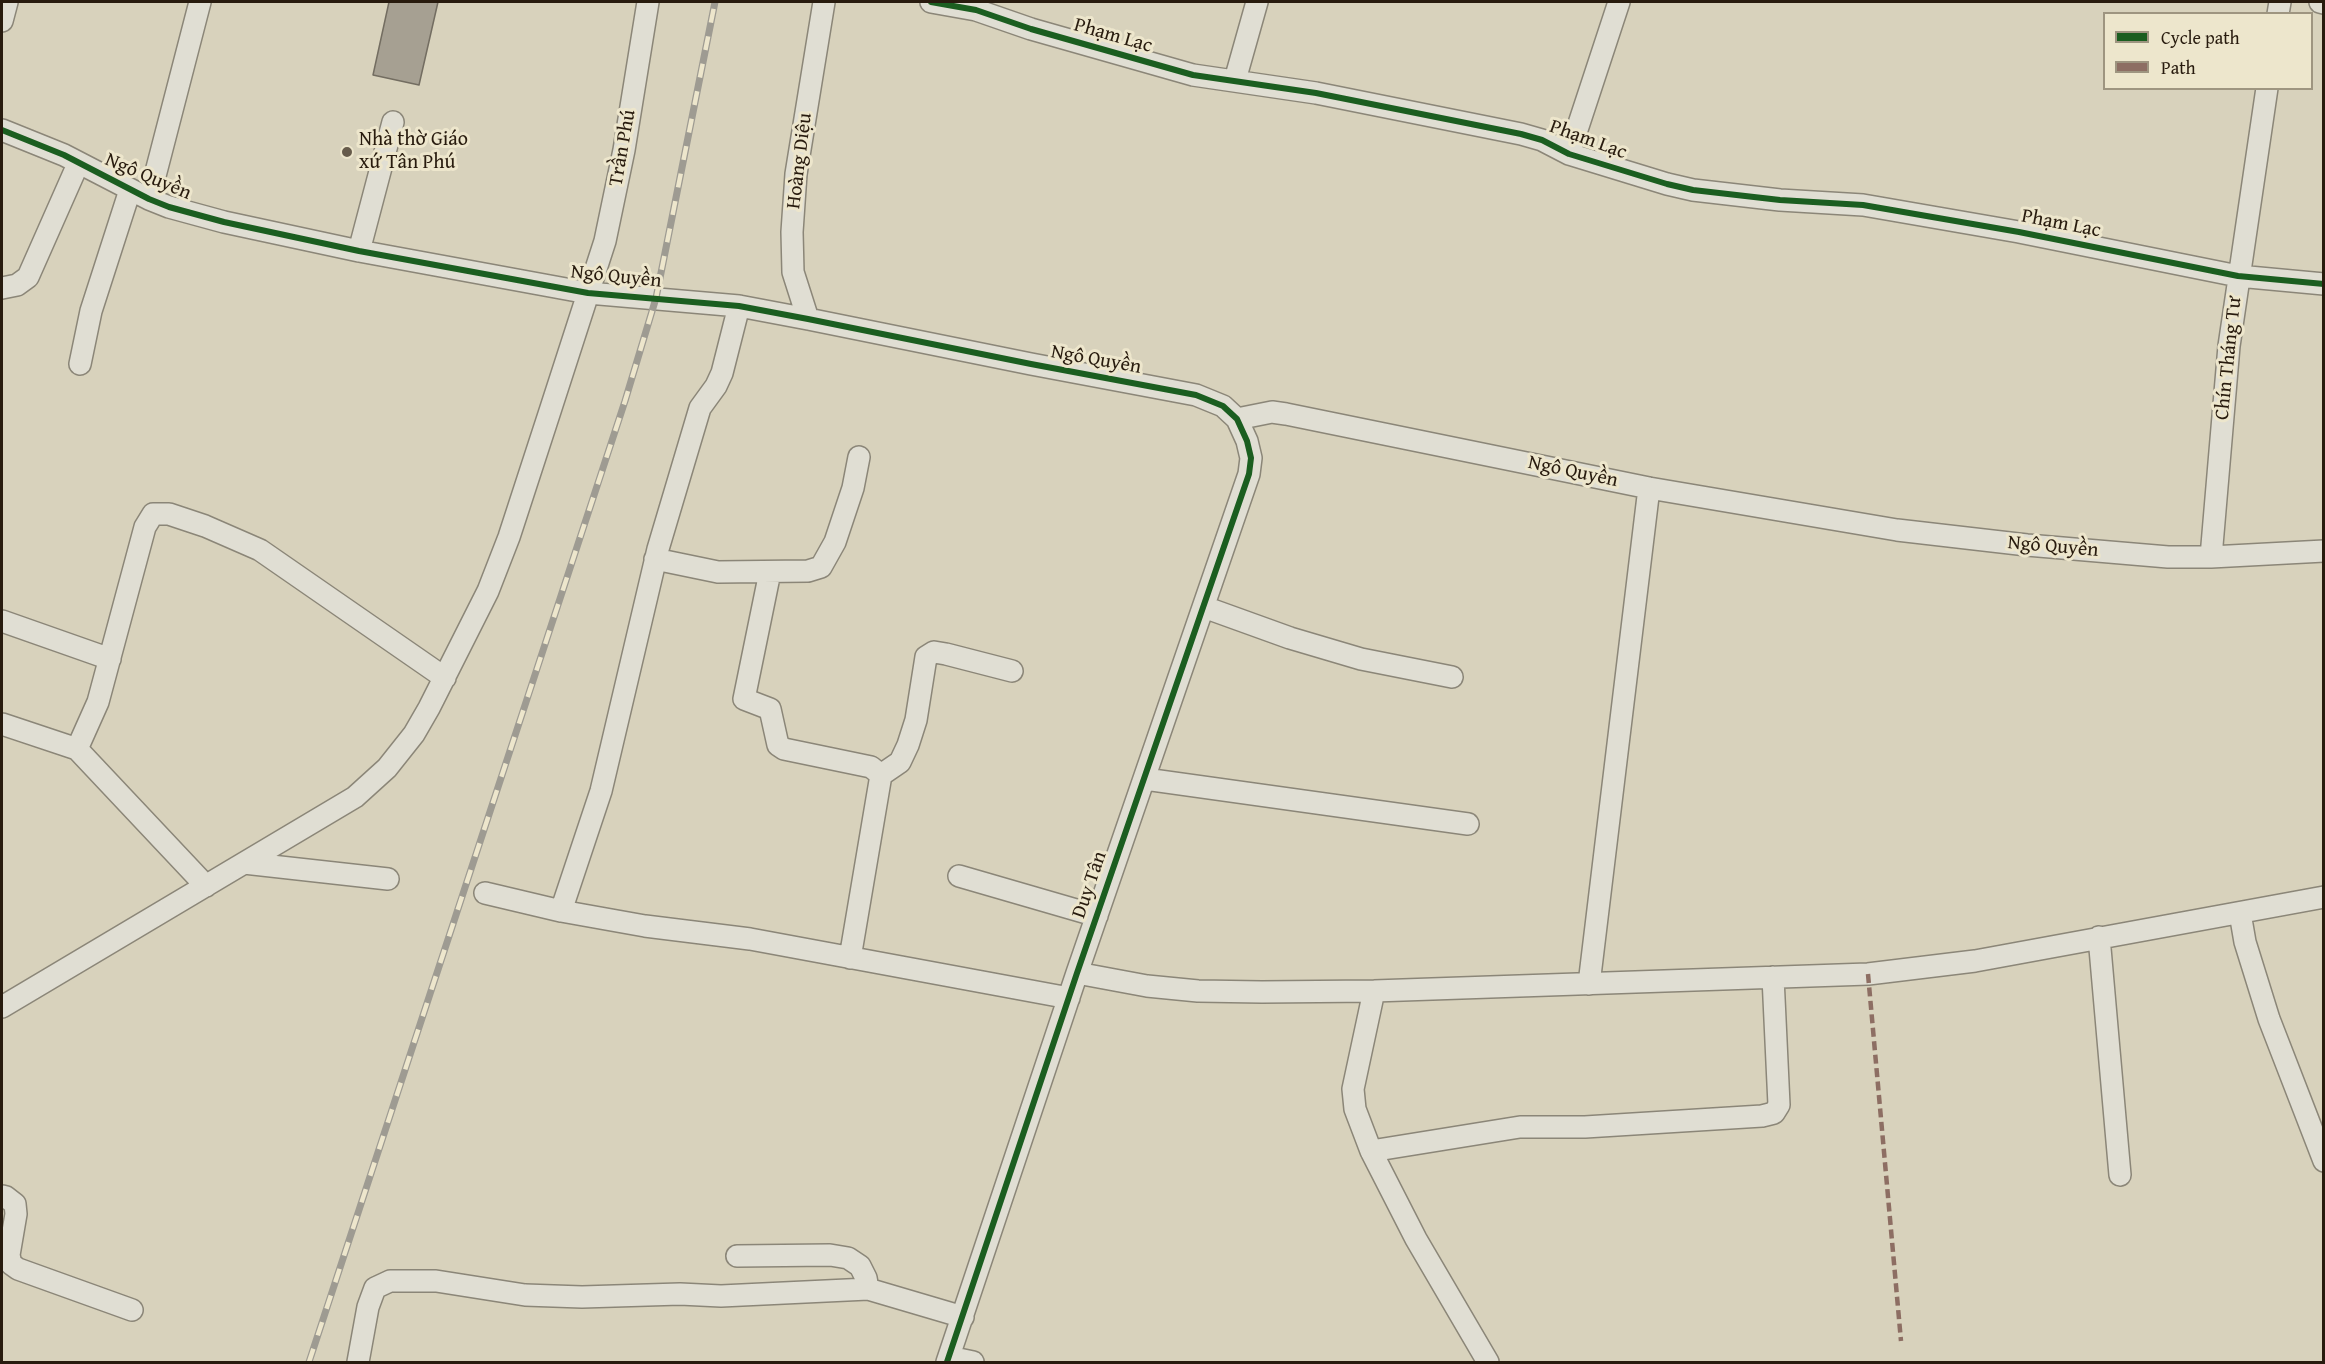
<!DOCTYPE html>
<html>
<head>
<meta charset="utf-8">
<style>
  body { margin:0 }
  #map { position:relative; width:2325px; height:1364px; overflow:hidden; background:#d8d2bc; font-family:"Gentium Book Plus",serif }
  canvas { display:block }
  .frame { position:absolute; inset:0; border:3px solid #281b0e; pointer-events:none }
  .legend { position:absolute; left:2103px; top:12px; width:210px; height:78px; box-sizing:border-box; background:#ede6cc; border:2px solid #9e9580; margin:0; padding:8px 10px; list-style:none; font-size:18px; color:#281b0e }
  .legend li { display:flex; align-items:center; gap:12px; height:30px }
  .legend b { width:30px; border:2px solid #9e9580 }
</style>
</head>
<body>
<div id="map">
<canvas width="2325" height="1364"></canvas>
<div class="frame"></div>
<ul class="legend">
<li><b style="height:8px;background:#1b5e20"></b>Cycle path</li>
<li><b style="height:8px;background:#8d6e63"></b>Path</li>
</ul>
</div>
<script>
const g = document.querySelector('canvas').getContext('2d');
g.lineJoin = 'round';
function fillPath(path, color) { g.fillStyle = color; g.fill(path, 'evenodd'); }
const poly = rows => new Path2D(rows.map(r => 'M' + r).join(''));
function trace(path, color, width, dash) { g.strokeStyle = color; g.lineWidth = width; g.lineCap = dash ? 'butt' : 'round'; g.setLineDash(dash || []); g.stroke(path); }
function drawText(font, color, halo, rows, align = 'center') {
  g.font = font + ' "Gentium Book Plus",serif'; g.lineWidth = 6; g.setLineDash([]); g.textBaseline = 'middle'; g.strokeStyle = halo; g.fillStyle = color; for (const [text, x, y, turn = 0] of rows) {
    g.save(); g.translate(x, y); g.rotate((+turn || 0) * Math.PI / 180); g.textAlign = isNaN(turn) ? turn : align; if (halo) g.strokeText(text, 0, 0); g.fillText(text, 0, 0); g.restore();
  }
}
const building = poly([
  [389,2,438,2,419,85,373,75,389,2]
]);
fillPath(building, '#a6a092');
trace(building, '#736d61', 1.5);
const minor = poly([
  [931,2,976,10,1031,29,1193,75,1316,93,1521,134,1542,140,1569,154,1667,184,1693,190,1780,200,1863,205,2019,232,2238,276,2324,284],
  [2320,2,2324,3],
  [2278,14,2280,2],
  [2,21,7,2],
  [1235,80,1257,2],
  [2,130,64,155,149,199,169,207,224,222,359,251,588,293,739,306,808,319,1031,364,1196,395,1223,406,1237,419,1247,441,1251,458,1249,474,1077,973,947,1362],
  [1569,154,1619,2],
  [149,199,200,2],
  [359,251,393,122],
  [2,288,17,285,28,277,78,164],
  [808,319,793,272,792,232,796,174,824,2],
  [80,364,91,311,130,190],
  [1237,419,1272,412,1286,414,1649,488,1897,530,2027,545,2168,557,2211,557,2324,551],
  [2211,557,2229,346,2267,88],
  [655,559,718,572,808,571,821,567,835,542,853,488,859,457],
  [770,572,744,699,770,709,778,745,784,749,871,767,881,775,850,958],
  [1204,607,1290,638,1361,659,1452,677],
  [2,621,110,659],
  [2,724,77,749,206,886],
  [77,749,98,702,145,527,153,514,169,514,205,526,260,550,445,678],
  [881,775,900,762,908,745,916,720,926,657,934,652,946,654,1012,671],
  [1145,779,1468,824],
  [244,863,388,879],
  [959,876,1097,916],
  [485,893,561,911,645,926,750,939,1069,998],
  [561,911,601,791,658,549,700,408,716,386,722,373,739,306],
  [2240,913,2245,942,2269,1019,2324,1161],
  [2099,937,2120,1175],
  [1077,973,1147,986,1198,991,1262,992,1374,991,1868,974,1975,961,2324,897],
  [1589,984,1649,488],
  [1374,991,1353,1089,1355,1109,1371,1151,1416,1239,1488,1362],
  [2,1007,355,797,387,768,414,734,429,708,488,591,509,537,551,408,605,241,624,150,648,2],
  [1371,1151,1520,1127,1585,1127,1762,1116,1774,1113,1779,1105,1773,977],
  [2,1196,6,1197,15,1204,16,1214,9,1255,11,1264,18,1269,132,1310],
  [737,1256,830,1255,848,1258,860,1266,866,1278,868,1289],
  [949,1357,973,1362],
  [358,1362,368,1307,375,1288,390,1281,436,1281,525,1295,582,1297,680,1294,721,1296,868,1289,963,1317]
]);
trace(minor, '#8b8678', 24);
trace(minor, '#e0ded3', 21);
const rail = poly([
  [309,1362,625,401,656,298,715,2]
]);
trace(rail, '#9e9b92', 7);
trace(rail, '#ede6cc', 4.5, [14]);
trace(poly([
  [1868,974,1901,1341]
]), '#8d6e63', 4.5, [9, 4.5]);
trace(poly([
  [931,2,976,10,1031,29,1193,75,1316,93,1521,134,1542,140,1569,154,1667,184,1693,190,1780,200,1863,205,2019,232,2238,276,2324,284],
  [2,130,64,155,149,199,169,207,224,222,359,251,588,293,739,306,808,319,1031,364,1196,395,1223,406,1237,419,1247,441,1251,458,1249,474,1077,973,947,1362]
]), '#1b5e20', 6);
for (const [x, y, r, color] of [
  [347,152,6,"#665b4b"]
]) { const dot = new Path2D(); dot.arc(x, y, r, 0, 2 * Math.PI); g.fillStyle = color; g.fill(dot); trace(dot, '#ede6cc', 2); }
drawText('20px', '#281b0e', '#ede6cc', [
  ["Phạm Lạc",1113,36,16],
  ["Phạm Lạc",1588,140,20],
  ["Trần Phú",623,148,-80],
  ["Hoàng Diệu",800,161,-83],
  ["Ngô Quyền",148,177,23],
  ["Phạm Lạc",2061,224,11],
  ["Ngô Quyền",616,277,6],
  ["Chín Tháng Tư",2229,358,-84],
  ["Ngô Quyền",1096,360,10],
  ["Ngô Quyền",1573,472,12],
  ["Ngô Quyền",2053,547,5],
  ["Duy Tân",1090,885,-71]
]);
drawText('20px', '#281b0e', '#ede6cc', [
  ["Nhà thờ Giáo",359,140],
  ["xứ Tân Phú",359,163]
], 'left');
</script>
</body>
</html>
